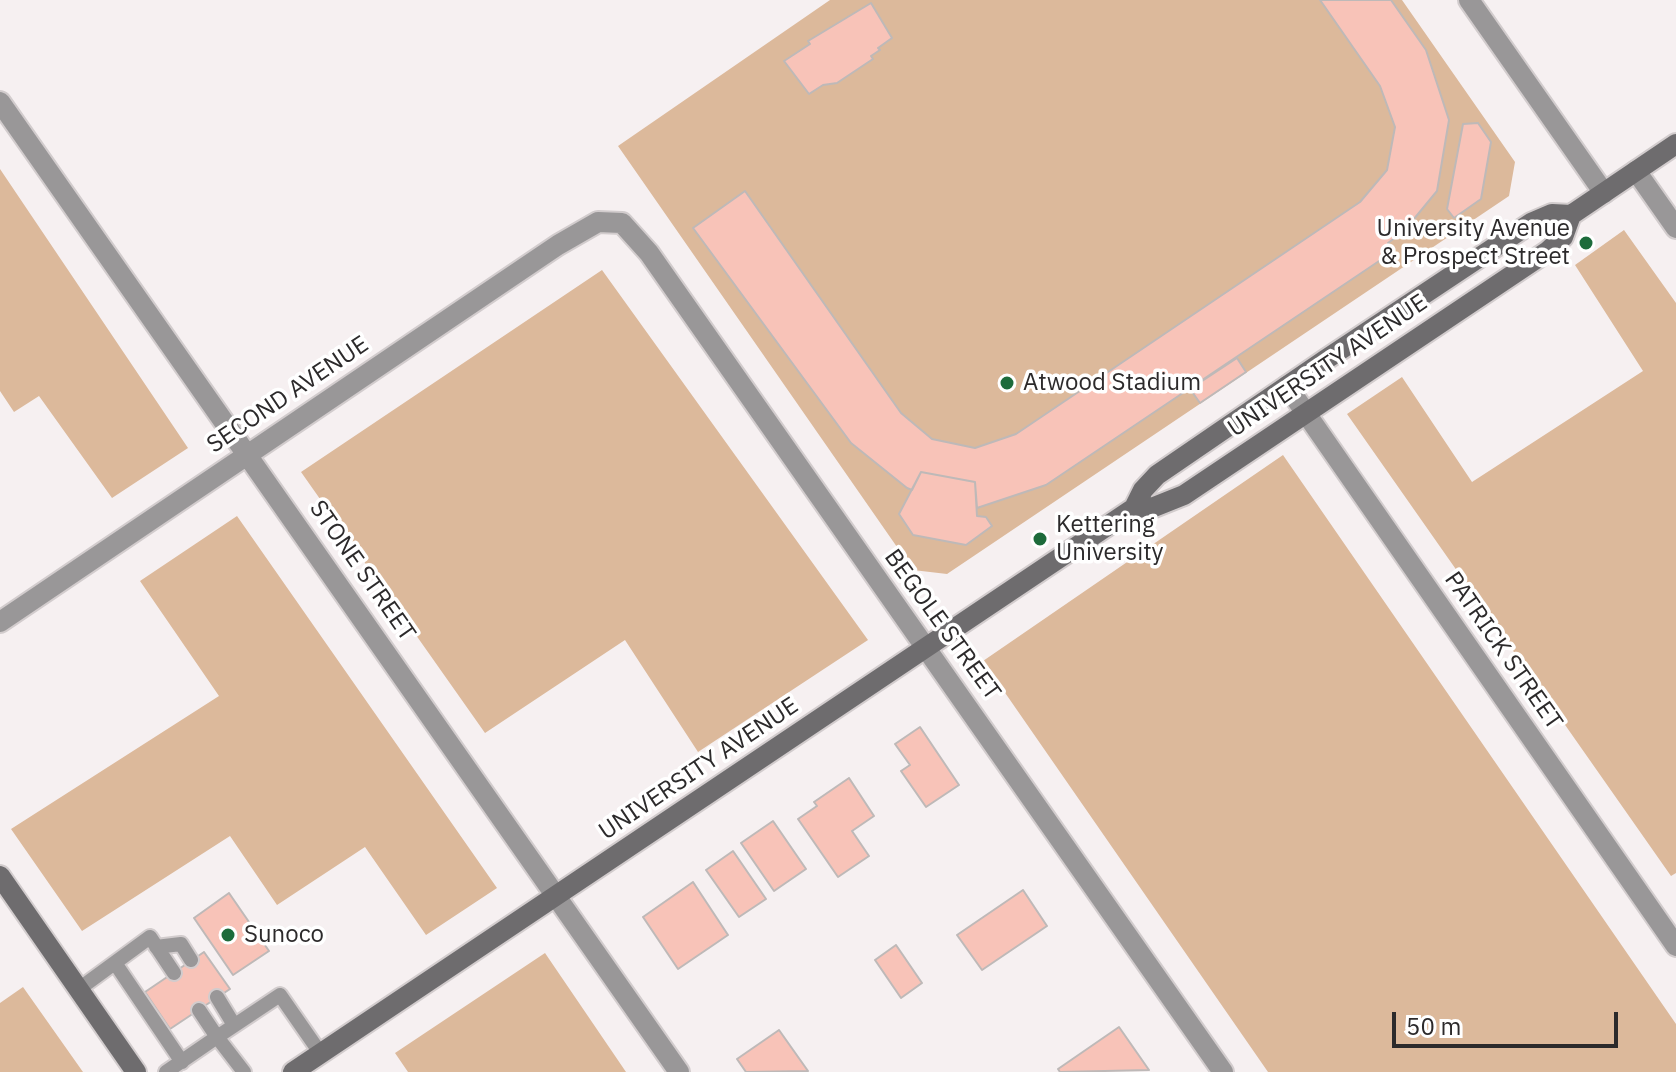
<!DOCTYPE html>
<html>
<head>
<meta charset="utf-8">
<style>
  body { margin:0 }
  #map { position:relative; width:1676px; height:1072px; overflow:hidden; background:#f6f0f1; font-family:"IBM Plex Sans",sans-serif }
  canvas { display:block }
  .scale { position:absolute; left:1392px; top:1012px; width:226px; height:36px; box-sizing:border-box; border:4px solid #2c2a2b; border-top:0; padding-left:10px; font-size:24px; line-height:28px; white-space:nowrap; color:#2c2a2b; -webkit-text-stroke:6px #fff; paint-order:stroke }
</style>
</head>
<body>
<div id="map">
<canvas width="1676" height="1072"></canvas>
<div class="scale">50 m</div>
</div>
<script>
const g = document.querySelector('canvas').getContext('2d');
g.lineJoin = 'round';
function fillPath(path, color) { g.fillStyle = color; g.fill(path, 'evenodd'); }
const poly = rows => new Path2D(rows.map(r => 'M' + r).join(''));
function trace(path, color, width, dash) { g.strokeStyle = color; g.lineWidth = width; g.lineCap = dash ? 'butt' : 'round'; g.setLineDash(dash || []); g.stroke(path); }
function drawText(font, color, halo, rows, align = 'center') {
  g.font = font + ' "IBM Plex Sans",sans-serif'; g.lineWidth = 7; g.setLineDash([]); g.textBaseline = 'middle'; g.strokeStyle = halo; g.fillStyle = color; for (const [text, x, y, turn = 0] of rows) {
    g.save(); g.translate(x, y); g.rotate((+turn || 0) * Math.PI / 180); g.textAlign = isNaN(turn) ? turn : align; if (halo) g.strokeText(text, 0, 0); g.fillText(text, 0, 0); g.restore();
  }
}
fillPath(poly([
  [830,0,1402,0,1515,162,1509,196,947,574,913,570,618,146],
  [0,169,188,448,112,498,39,396,14,412,0,391],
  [1624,230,1676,303,1676,873,1671,876,1347,414,1402,377,1472,482,1643,371,1575,265],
  [602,270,868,640,698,752,625,640,485,733,301,472],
  [1283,455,1676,1024,1676,1072,1268,1072,983,661],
  [237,516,497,888,426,935,365,847,277,905,230,836,82,931,11,829,219,696,140,581],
  [545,953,626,1072,408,1072,395,1053],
  [23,987,83,1072,0,1072,0,1003]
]), '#dcb99b');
const building = poly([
  [1320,0,1391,0,1426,50,1449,120,1437,191,1404,231,1388,243,1394,251,1046,485,977,508,975,482,921,472,912,490,907,488,851,443,693,228,745,191,901,413,932,439,975,448,1016,434,1360,202,1387,170,1395,127,1380,86,1320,0],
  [871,3,892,38,878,48,880,50,871,56,873,59,837,83,823,85,809,94,784,61,810,44,808,41,871,3],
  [1478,123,1491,142,1481,199,1454,218,1447,209,1463,124,1478,123],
  [1237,358,1246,372,1200,403,1190,389,1237,358],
  [921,472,975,482,977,516,986,517,992,526,966,545,913,535,899,514,921,472],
  [920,727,959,785,926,807,901,771,910,765,895,744,920,727],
  [849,778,874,816,852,831,869,856,838,877,798,819,817,806,814,802,849,778],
  [773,821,806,869,774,891,741,843,773,821],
  [733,851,766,899,739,917,706,870,733,851],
  [693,882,728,935,678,969,643,917,693,882],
  [1023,890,1047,926,982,970,957,935,1023,890],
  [229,893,269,951,233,975,194,918,229,893],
  [896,945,922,983,901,998,875,960,896,945],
  [204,952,230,989,170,1029,145,992,204,952],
  [1119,1027,1149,1070,1060,1072,1058,1069,1119,1027],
  [779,1030,808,1071,746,1072,737,1059,779,1030]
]);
fillPath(building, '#f8c3b8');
trace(building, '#beb9b8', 2);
const lane = poly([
  [156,947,181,944,191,960],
  [115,963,182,1062],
  [79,989,150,937,174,973],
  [217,997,234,1025],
  [166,1072,217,1037,199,1010],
  [244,1072,217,1037,280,995,321,1054]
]);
const street = poly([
  [1469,0,1604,193],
  [0,102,679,1072],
  [1636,171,1676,228],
  [1287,386,1676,946],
  [0,622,558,245,598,222,622,223,649,253,1223,1072]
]);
const secondary = poly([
  [1134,508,1154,507,1184,495,1548,251,1563,237,1571,215],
  [0,876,136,1072],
  [293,1072,1134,508,1143,490,1157,475,1325,360,1531,223,1552,214,1571,215,1676,144]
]);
trace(lane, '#d2cccd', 18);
trace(street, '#d2cccd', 24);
trace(secondary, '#d2cccd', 24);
trace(lane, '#999798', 14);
trace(street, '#999798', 20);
trace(secondary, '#6e6c6e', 20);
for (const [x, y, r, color] of [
  [1586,243,8,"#1d6b3b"],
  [1007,383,8,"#1d6b3b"],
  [1040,539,8,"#1d6b3b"],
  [228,935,8,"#1d6b3b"]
]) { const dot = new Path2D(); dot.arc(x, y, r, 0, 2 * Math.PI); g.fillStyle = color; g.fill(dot); trace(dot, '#fff', 3); }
drawText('24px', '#2c2a2b', '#fff', [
  ["University Avenue",1570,229,"right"],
  ["& Prospect Street",1570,257,"right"],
  ["Atwood Stadium",1023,383],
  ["Kettering",1056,525],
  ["University",1056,553],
  ["Sunoco",244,935]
], 'left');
drawText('24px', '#2c2a2b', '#fff', [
  ["UNIVERSITY AVENUE",1328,366,-34],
  ["SECOND AVENUE",288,395,-34],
  ["STONE STREET",362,571,55],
  ["BEGOLE STREET",942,625,54],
  ["PATRICK STREET",1503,651,55],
  ["UNIVERSITY AVENUE",699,769,-34]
]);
</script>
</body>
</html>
